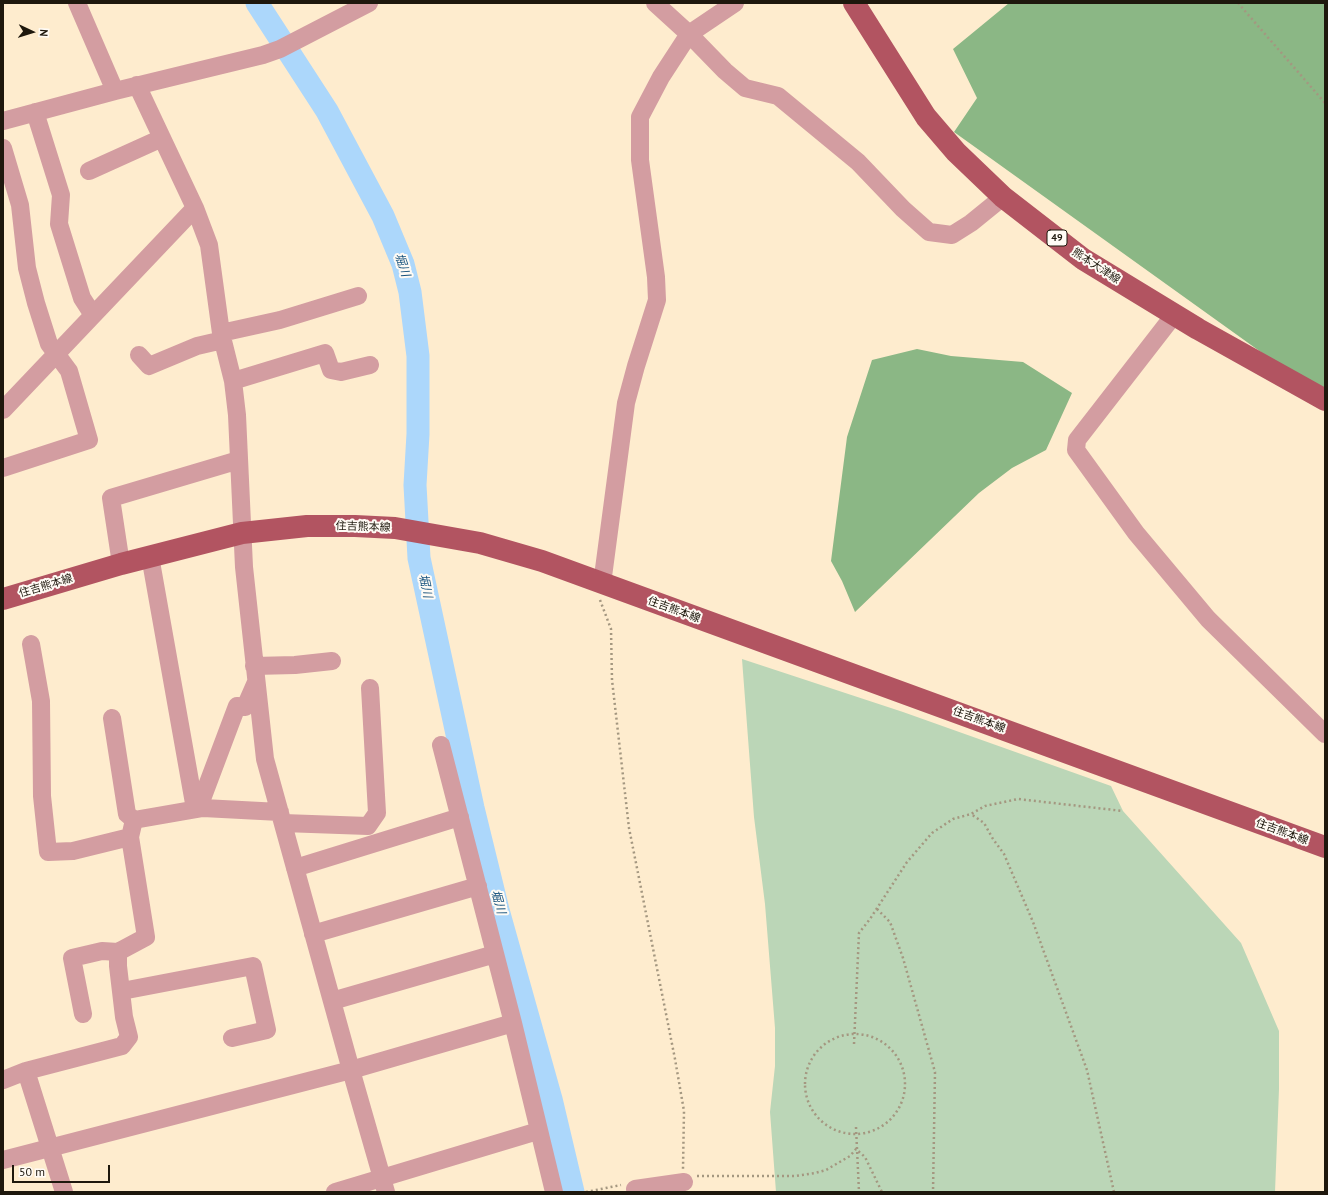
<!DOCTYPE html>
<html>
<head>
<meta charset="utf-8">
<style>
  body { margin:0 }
  #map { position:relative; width:1328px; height:1195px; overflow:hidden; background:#feecce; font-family:"PT Sans",sans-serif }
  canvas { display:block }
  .frame { position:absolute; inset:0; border:4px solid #1e180d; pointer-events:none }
  .north { position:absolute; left:12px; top:12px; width:40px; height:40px; -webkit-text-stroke:3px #fffbf5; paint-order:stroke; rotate:94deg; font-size:11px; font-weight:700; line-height:16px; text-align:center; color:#1e180d }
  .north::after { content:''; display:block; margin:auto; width:14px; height:18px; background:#1e180d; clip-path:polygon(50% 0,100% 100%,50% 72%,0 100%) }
  .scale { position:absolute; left:12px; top:1165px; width:98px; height:18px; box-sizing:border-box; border:2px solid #1e180d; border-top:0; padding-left:5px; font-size:12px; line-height:14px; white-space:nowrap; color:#1e180d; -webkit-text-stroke:3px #fffbf5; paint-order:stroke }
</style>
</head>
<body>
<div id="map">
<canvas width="1328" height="1195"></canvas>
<div class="frame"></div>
<div class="north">N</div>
<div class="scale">50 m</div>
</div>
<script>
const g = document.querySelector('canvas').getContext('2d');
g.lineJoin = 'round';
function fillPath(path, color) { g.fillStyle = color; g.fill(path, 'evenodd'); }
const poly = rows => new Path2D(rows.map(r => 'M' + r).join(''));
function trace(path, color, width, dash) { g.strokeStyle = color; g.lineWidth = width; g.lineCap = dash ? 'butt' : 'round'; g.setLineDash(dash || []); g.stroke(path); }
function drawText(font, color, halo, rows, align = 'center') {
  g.font = font + ' "PT Sans","Noto Sans JP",sans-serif'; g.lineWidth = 4; g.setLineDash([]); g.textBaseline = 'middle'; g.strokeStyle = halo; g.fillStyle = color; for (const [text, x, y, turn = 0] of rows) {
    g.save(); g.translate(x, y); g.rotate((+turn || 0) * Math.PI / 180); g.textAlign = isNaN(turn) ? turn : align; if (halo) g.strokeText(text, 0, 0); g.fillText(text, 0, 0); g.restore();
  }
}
fillPath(poly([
  [742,659,903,712,1111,786,1123,811,1241,943,1279,1031,1279,1089,1275,1192,776,1192,770,1112,775,1066,775,1028,765,904,754,817]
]), '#bbd6b7');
fillPath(poly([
  [1009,3,1325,3,1325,398,954,132,977,98,953,49],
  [917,349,951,356,1023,362,1072,393,1046,450,1012,468,979,493,855,612,842,581,831,561,847,437,872,360]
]), '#8bb785');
trace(poly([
  [257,3,327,111,383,216,403,264,410,292,418,356,418,434,415,485,419,558,473,808,498,910,551,1099,573,1192]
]), '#acd7fb', 23);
trace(poly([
  [1238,3,1325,103],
  [600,600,611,629,612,680,629,828,675,1059,684,1111,683,1169],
  [877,909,890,922,903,958,935,1072,933,1192],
  '805 1084a50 50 0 1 1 100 0a50 50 0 1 1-100 0Z',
  [854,1044,859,933,870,919,907,862,932,833,953,819,971,814],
  [856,1127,859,1192],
  [697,1176,795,1176,815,1173,826,1170,850,1156,856,1149,865,1157,882,1192],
  [586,1192,621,1185],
  [1114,1192,1087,1070,1033,922,1004,854,993,839,984,823,971,814,985,806,1018,799,1123,811]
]), '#a49780', 2.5, [2, 3]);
trace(poly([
  [77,3,115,91],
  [655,3,689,34,725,71,745,88,778,96,858,162,903,209,929,232,952,235,971,223,1003,197],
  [137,85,195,208,209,245,221,333,233,381,237,415,244,567,265,759,351,1070,386,1192],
  [35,112,61,195,59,224,82,298,93,315],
  [3,121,115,91,263,55,280,49,369,3],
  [3,148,20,205,27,268,36,303,49,344,69,371,89,440,3,468],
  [89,171,162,138],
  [1174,315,1077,440,1076,450,1136,533,1208,619,1325,734],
  [221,333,280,320,358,296],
  [139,355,149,366,197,346,223,340],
  [233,381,325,353,331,370,341,372,370,365],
  [3,410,195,208],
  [150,556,195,809],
  [121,564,111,498,239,460],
  [602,584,626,403,636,366,657,300,656,277,640,160,640,117,661,77,689,34,735,3],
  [31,644,41,701,42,796,48,852,73,851,130,837],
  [254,666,295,665,332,661],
  [112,718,127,814,134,820],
  [441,745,513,1023,554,1192],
  [203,808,280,812],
  [283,823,368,826,377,813,370,688],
  [295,868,460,817],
  [313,934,478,886],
  [122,991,253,966,267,1030,232,1038],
  [332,1001,495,954],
  [83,1014,72,958,102,951,118,952],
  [26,1071,64,1192],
  [3,1080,26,1071,122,1046,129,1037,124,1017,118,966,118,952,146,937,130,837,134,820,203,808,202,799,237,706,245,707,256,682],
  [3,1160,351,1070,513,1023],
  [335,1192,538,1131],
  [636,1192,635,1189,684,1182]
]), '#d39da1', 18);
trace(poly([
  [854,3,926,117,956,152,1003,197,1083,259,1198,329,1325,400],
  [3,599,121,564,242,533,307,526,355,526,395,528,480,543,542,561,1325,847]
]), '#b25461', 22);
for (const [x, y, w] of [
  [1057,238,20]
]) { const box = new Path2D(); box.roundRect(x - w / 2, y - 8, w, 16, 3); g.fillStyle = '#fffbf5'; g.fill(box); trace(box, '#1e180d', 1); }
drawText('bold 10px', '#1e180d', null, [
  ["49",1057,238]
]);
drawText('11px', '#1e180d', '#fffbf5', [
  ["熊本大津線",1096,266,33],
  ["住吉熊本線",363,527,2],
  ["住吉熊本線",46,586,-17],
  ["住吉熊本線",674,610,20],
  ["住吉熊本線",979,720,20],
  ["住吉熊本線",1282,832,20]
]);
drawText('italic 12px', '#17527d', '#fffbf5', [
  ["堀川",402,265,72],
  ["堀川",425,586,78],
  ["堀川",498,902,75]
]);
</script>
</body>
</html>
